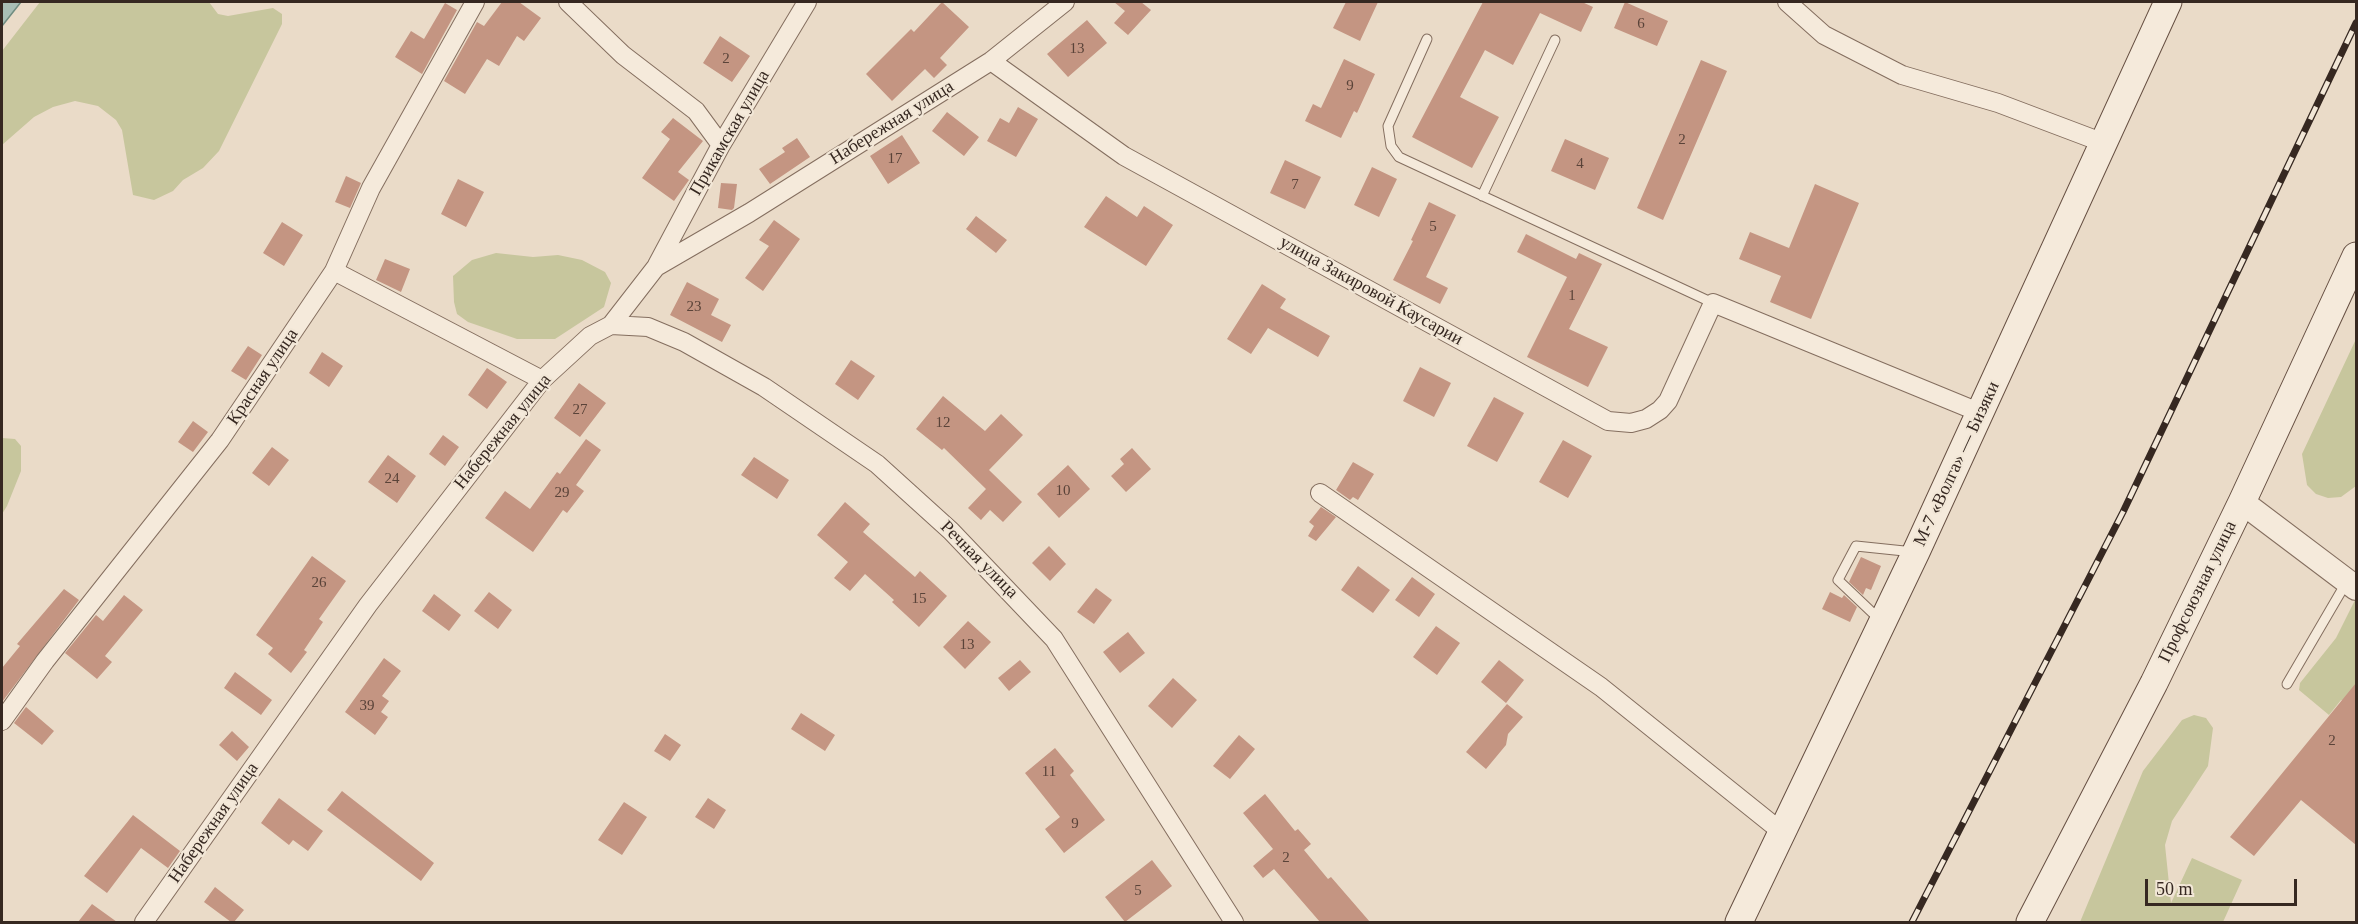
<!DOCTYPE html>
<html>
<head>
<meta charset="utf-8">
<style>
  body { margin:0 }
  #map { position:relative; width:2358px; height:924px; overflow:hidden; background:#eadbc8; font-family:Georgia,serif }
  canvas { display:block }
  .frame { position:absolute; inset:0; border:3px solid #362821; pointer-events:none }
  .scale { position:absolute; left:2145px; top:879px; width:152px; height:27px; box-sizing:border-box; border:3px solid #362821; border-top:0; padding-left:8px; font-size:18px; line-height:21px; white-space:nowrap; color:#362821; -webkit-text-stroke:4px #f2e7d7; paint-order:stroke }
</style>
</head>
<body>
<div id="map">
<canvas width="2358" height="924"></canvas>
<div class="frame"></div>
<div class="scale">50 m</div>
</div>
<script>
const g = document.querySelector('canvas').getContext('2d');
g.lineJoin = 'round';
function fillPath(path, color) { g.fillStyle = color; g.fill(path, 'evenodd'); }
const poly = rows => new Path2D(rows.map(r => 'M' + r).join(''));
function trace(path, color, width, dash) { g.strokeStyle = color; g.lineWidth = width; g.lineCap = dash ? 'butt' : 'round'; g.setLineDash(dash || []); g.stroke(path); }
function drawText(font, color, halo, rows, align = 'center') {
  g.font = font + ' Georgia,serif'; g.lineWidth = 4.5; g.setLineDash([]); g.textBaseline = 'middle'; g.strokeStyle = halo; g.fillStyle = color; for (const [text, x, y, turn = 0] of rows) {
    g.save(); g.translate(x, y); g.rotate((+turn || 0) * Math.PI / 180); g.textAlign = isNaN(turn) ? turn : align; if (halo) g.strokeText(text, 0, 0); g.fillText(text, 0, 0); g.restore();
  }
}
fillPath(poly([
  [40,2,209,2,218,14,228,16,273,8,282,14,282,24,219,151,203,168,183,180,173,191,154,200,133,195,122,130,116,120,98,106,75,101,53,107,34,117,2,145,2,51],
  [496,253,533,257,558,255,582,260,605,272,611,283,604,307,555,339,517,339,468,322,457,314,454,302,453,276,472,260],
  [2356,339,2356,486,2341,497,2328,498,2316,494,2307,485,2302,454],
  [2,438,15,439,21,446,21,471,7,506,2,514],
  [2355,600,2356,691,2346,702,2341,700,2329,715,2299,690,2300,683,2336,638],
  [2194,715,2206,718,2213,728,2208,766,2172,821,2165,845,2171,903,2192,858,2242,880,2223,922,2080,922,2143,771,2182,720]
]), '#c7c69d');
const water = poly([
  [2,2,21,2,2,26,2,2]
]);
fillPath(water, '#a9beb5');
trace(water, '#708c81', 1.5);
fillPath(poly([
  [502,2,519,2,541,18,524,41,517,36,499,66,487,59,465,94,444,81,477,22,484,26],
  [942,2,969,27,940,58,947,65,934,78,925,69,892,101,866,74,911,29,914,32],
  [1114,2,1141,2,1151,10,1128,35,1114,23,1125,11],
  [1346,2,1378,2,1360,41,1333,28],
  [1483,2,1582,2,1593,7,1581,32,1540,13,1513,65,1485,50,1460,97,1499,117,1472,168,1412,137],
  [1625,2,1668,21,1657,46,1614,28],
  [445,3,457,10,422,74,395,57,411,31,424,39],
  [1087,20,1107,43,1068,77,1047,54],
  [720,36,750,56,732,82,703,63],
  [1344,59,1375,74,1357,113,1354,111,1341,138,1305,121,1313,104,1321,108],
  [1701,60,1727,71,1663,220,1637,208],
  [1018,107,1038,119,1016,157,987,141,1000,118,1009,123],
  [947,112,979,137,964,156,932,131],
  [673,118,703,141,678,172,689,180,674,201,642,178,670,139,661,132],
  [902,135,920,163,888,184,870,156],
  [797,138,810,157,770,184,759,169,785,152,782,148],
  [1565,139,1609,158,1595,190,1551,171],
  [1285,160,1321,177,1305,209,1270,193],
  [1372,167,1397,179,1379,217,1354,205],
  [346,176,361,183,350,208,335,202],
  [458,179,484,192,466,227,441,214],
  [721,183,737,184,734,208,732,210,718,208],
  [1815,184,1859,203,1811,319,1770,302,1781,276,1739,259,1750,232,1789,248],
  [1106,196,1137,217,1144,206,1173,225,1146,266,1084,227],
  [1429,202,1456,215,1426,277,1448,288,1440,304,1393,280,1413,241,1411,240],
  [976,216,1007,240,996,253,966,229],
  [774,220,800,239,763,291,745,278,769,246,759,240],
  [282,222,303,235,284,266,263,253],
  [1526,234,1576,259,1579,253,1602,264,1569,329,1608,347,1588,387,1527,357,1567,277,1517,252],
  [385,259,410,269,401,292,376,280],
  [687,282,719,299,711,315,731,325,722,342,670,315],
  [1262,284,1286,299,1280,308,1330,336,1318,357,1268,328,1251,354,1227,339],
  [248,346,262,355,246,380,231,371],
  [322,352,343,366,329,387,309,373],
  [851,360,875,376,858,400,835,384],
  [1420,367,1451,383,1434,417,1403,401],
  [487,368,507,382,487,409,468,395],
  [579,383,606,403,580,437,554,418],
  [943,396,985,431,1001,414,1023,435,989,470,1022,502,1003,522,990,510,981,520,968,508,986,489,944,448,942,450,916,429],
  [1494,397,1524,413,1497,462,1467,446],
  [193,421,208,432,193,452,178,442],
  [443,435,459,447,445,466,429,454],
  [586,439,601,450,576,485,584,491,567,513,563,510,533,552,485,518,505,491,530,509,557,472,560,474],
  [1563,440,1592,456,1568,498,1539,482],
  [272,447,289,460,269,486,252,473],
  [1132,448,1151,469,1126,492,1111,476,1124,464,1120,459],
  [388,455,416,476,397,503,368,482],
  [754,457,789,480,777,499,741,475],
  [1353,462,1374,474,1358,500,1353,497,1350,500,1336,490],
  [1068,465,1090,489,1059,518,1037,494],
  [845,502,870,524,863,532,915,577,920,571,947,596,919,627,892,602,894,600,865,574,850,591,834,578,848,562,817,535],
  [1321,507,1336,517,1316,541,1308,536,1314,526,1309,522],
  [1049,546,1066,564,1050,581,1032,563],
  [312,556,346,581,319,619,323,622,304,650,307,652,291,673,268,654,273,648,256,635],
  [1861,557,1881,566,1871,590,1866,588,1863,595,1849,582],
  [1358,566,1390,590,1373,613,1341,590],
  [1412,577,1435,594,1419,617,1395,600],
  [1096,588,1112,600,1094,624,1077,612],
  [64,589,79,600,2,702,2,668,20,646,17,644],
  [489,592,512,610,498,629,474,611],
  [1830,592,1842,598,1844,595,1857,607,1850,622,1822,609],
  [434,594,461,615,449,631,422,611],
  [124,595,143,610,105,656,112,662,97,679,65,653,96,615,103,621],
  [968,621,991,642,965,669,943,647],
  [1436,626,1460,643,1437,675,1413,657],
  [1128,632,1145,653,1120,673,1103,652],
  [384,658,401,671,382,696,389,701,381,712,388,717,375,735,345,712],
  [1020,660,1031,672,1009,691,998,678],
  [1499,660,1524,680,1506,703,1481,682],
  [235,672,272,700,261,715,224,688],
  [1173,678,1197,700,1172,728,1148,706],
  [2356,683,2356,845,2301,800,2254,856,2230,837],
  [1507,704,1523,717,1508,734,1506,745,1486,769,1466,752],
  [26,707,54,731,42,745,14,723],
  [801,713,835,735,825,751,791,729],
  [232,731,249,747,237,761,219,745],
  [665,734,681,745,670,761,654,751],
  [1239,735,1255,749,1230,779,1213,766],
  [1055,748,1074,771,1070,775,1105,820,1064,853,1045,829,1060,817,1025,773],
  [342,791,434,863,421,881,327,810],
  [1265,794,1295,831,1298,829,1311,844,1304,850,1328,879,1331,877,1370,922,1320,922,1274,869,1263,878,1253,866,1273,849,1243,813],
  [279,798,323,831,308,851,293,840,289,845,261,823],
  [708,798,726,810,714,829,695,817],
  [624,802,647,817,622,855,598,840],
  [133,815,180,851,168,868,141,848,107,893,84,876],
  [1152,860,1172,886,1125,922,1105,897],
  [215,887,244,910,234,922,231,922,204,902],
  [92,904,117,922,78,922]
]), '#c49582');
const service = poly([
  [1427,39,1388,126,1391,146,1399,157,1713,303],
  [1482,196,1555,40],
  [1879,619,1838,580,1856,546,1914,552],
  [2287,684,2346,583]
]);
const minor = poly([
  [568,2,623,55,696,111,721,145],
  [1787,2,1824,35,1902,75,1998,103,2104,143],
  [991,61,1124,156,1608,421,1631,423,1646,419,1660,410,1668,401,1713,303,1981,413],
  [657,265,721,145,807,2],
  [334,271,542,380],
  [611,325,648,327,684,342,764,387,877,464,951,531,1054,639,1234,922],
  [1320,493,1601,687,1783,833],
  [2,721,45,661,220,440,334,271,371,188,475,2],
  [144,922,368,605,542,380,590,336,611,325,656,267,749,213,991,61,1065,2]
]);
const tertiary = poly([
  [2242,502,2356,588]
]);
const secondary = poly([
  [1739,922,1916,552,2168,2],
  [2030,922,2154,683,2242,502,2356,256]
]);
trace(service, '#846e5f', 11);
trace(minor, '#846e5f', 20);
trace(tertiary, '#846e5f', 26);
trace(secondary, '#664f42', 29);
trace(service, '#f5eadb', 9);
trace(minor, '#f5eadb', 18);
trace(tertiary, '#f5eadb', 24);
trace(secondary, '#f5eadb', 27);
const rail = poly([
  [1912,922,2123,512,2356,23]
]);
trace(rail, '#362821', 7);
trace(rail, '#f2e7d7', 4.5, [14]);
drawText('15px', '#5a4339', null, [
  ["6",1641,24],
  ["13",1077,49],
  ["2",726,59],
  ["9",1350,86],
  ["2",1682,140],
  ["17",895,159],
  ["4",1580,164],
  ["7",1295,185],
  ["5",1433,227],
  ["1",1572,296],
  ["23",694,307],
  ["27",580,410],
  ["12",943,423],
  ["24",392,479],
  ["10",1063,491],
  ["29",562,493],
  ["26",319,583],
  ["15",919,599],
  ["13",967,645],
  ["39",367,706],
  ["2",2332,741],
  ["11",1049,772],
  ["9",1075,824],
  ["2",1286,858],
  ["5",1138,891]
]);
drawText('18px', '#362821', '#f2e7d7', [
  ["Набережная улица",892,123,-32],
  ["Прикамская улица",730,133,-60],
  ["улица Закировой Каусарии",1371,291,29],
  ["Красная улица",263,377,-56],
  ["Набережная улица",503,432,-51],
  ["М-7 «Волга» — Бизяки",1957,464,-65],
  ["Речная улица",979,560,45],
  ["Профсоюзная улица",2198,592,-64],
  ["Набережная улица",214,823,-55]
]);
</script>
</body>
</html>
